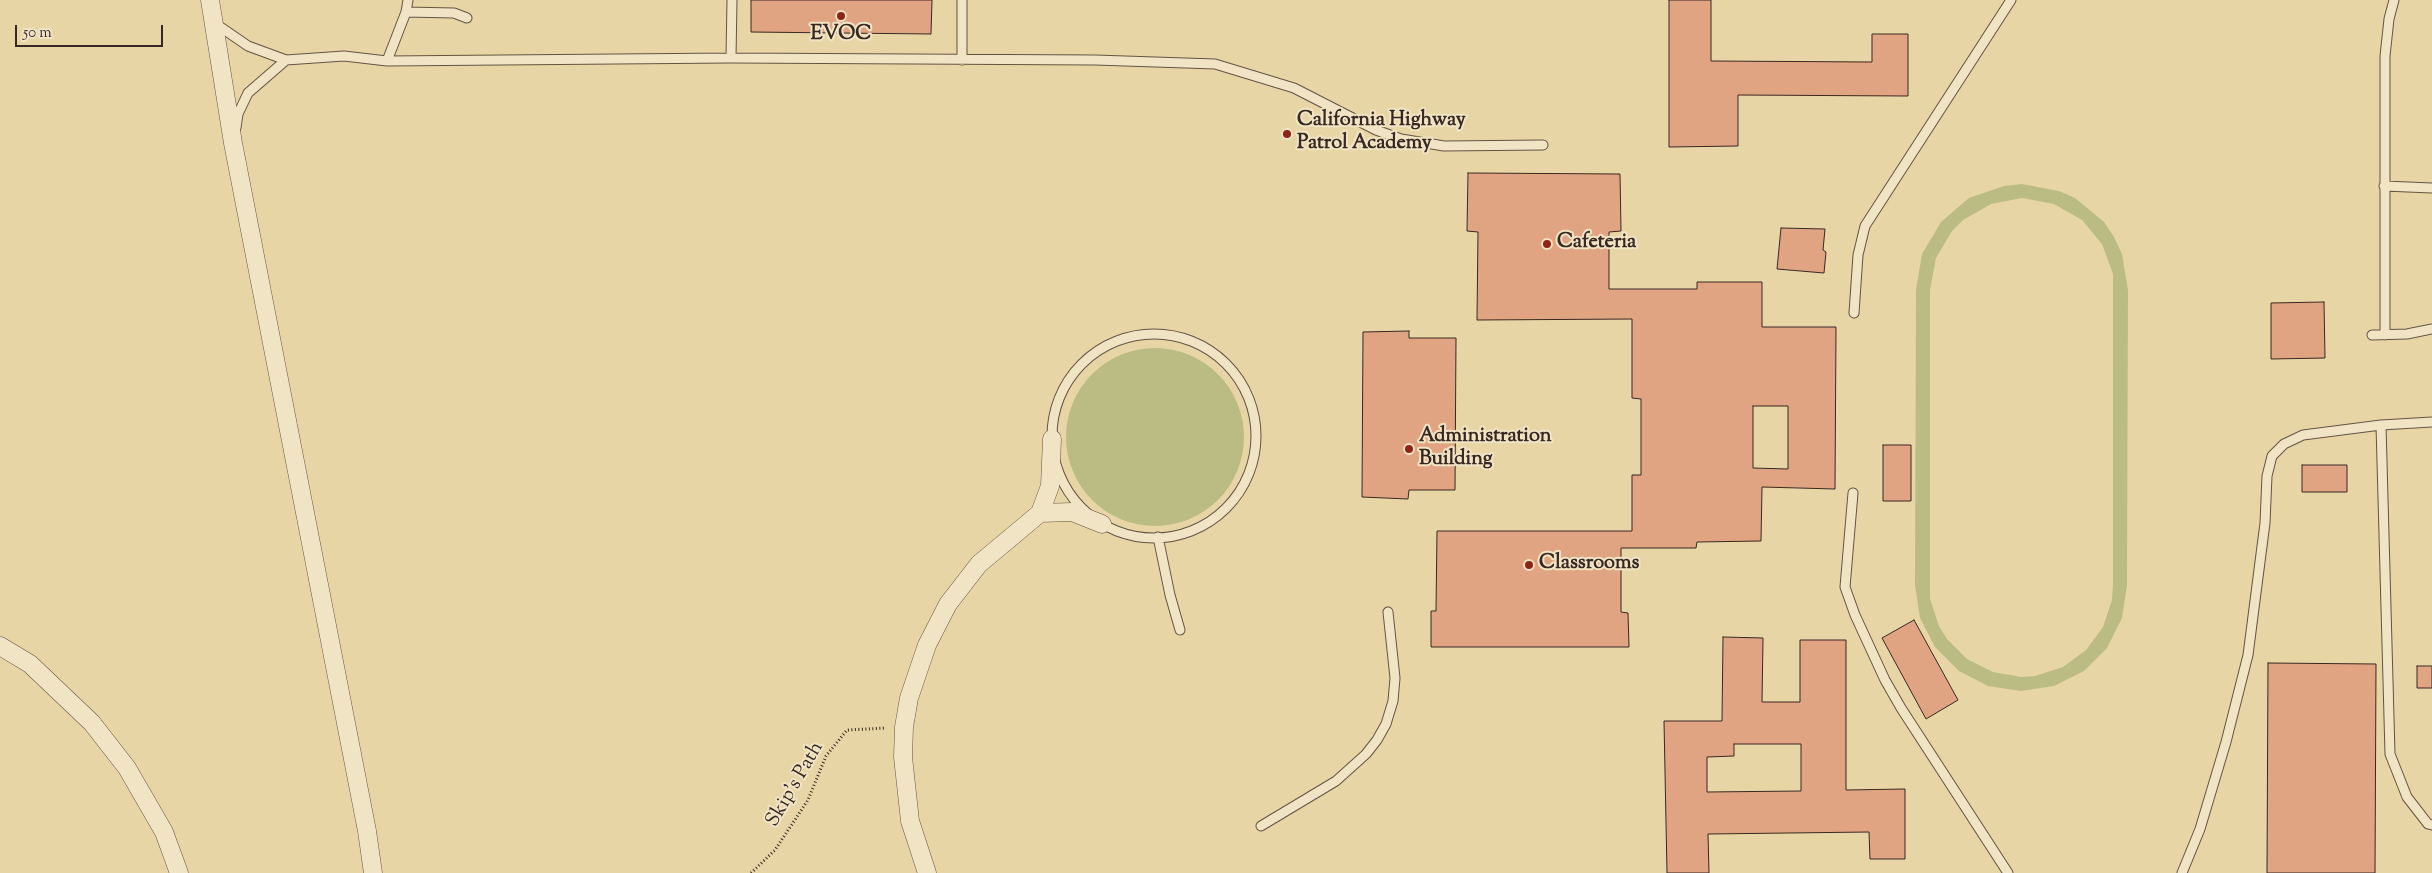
<!DOCTYPE html>
<html>
<head>
<meta charset="utf-8">
<style>
  body { margin:0 }
  #map { position:relative; width:2432px; height:873px; overflow:hidden; background:#e8d5a6; font-family:"Sorts Mill Goudy",serif }
  canvas { display:block }
  .scale { position:absolute; left:15px; top:25px; width:148px; height:22px; box-sizing:border-box; border:2px solid #382822; border-top:0; padding-left:6px; font-size:15px; line-height:18px; white-space:nowrap; color:#382822; -webkit-text-stroke:4px #f0e4c5; paint-order:stroke }
</style>
</head>
<body>
<div id="map">
<canvas width="2432" height="873"></canvas>
<div class="scale">50 m</div>
</div>
<script>
const g = document.querySelector('canvas').getContext('2d');
g.lineJoin = 'round';
function fillPath(path, color) { g.fillStyle = color; g.fill(path, 'evenodd'); }
const poly = rows => new Path2D(rows.map(r => 'M' + r).join(''));
function trace(path, color, width, dash) { g.strokeStyle = color; g.lineWidth = width; g.lineCap = dash ? 'butt' : 'round'; g.setLineDash(dash || []); g.stroke(path); }
function drawText(font, color, halo, rows, align = 'center') {
  g.font = font + ' "Sorts Mill Goudy",serif'; g.lineWidth = 4; g.setLineDash([]); g.textBaseline = 'middle'; g.strokeStyle = halo; g.fillStyle = color; for (const [text, x, y, turn = 0] of rows) {
    g.save(); g.translate(x, y); g.rotate((+turn || 0) * Math.PI / 180); g.textAlign = isNaN(turn) ? turn : align; if (halo) g.strokeText(text, 0, 0); g.fillText(text, 0, 0); g.restore();
  }
}
fillPath(poly([
  [2022,184,2059,191,2075,198,2104,222,2114,237,2122,254,2128,290,2127,585,2122,618,2107,648,2084,671,2054,686,2021,691,1988,686,1959,671,1935,647,1920,618,1915,585,1916,290,1922,254,1941,222,1969,198,2004,186],
  [2022,198,2054,204,2082,220,2102,244,2113,274,2113,585,2112,600,2103,627,2086,650,2063,667,2035,676,2021,677,1993,672,1967,659,1947,639,1939,626,1930,599,1930,290,1936,258,1952,231,1963,220,1991,204],
  '1066 437a89 89 0 1 1 178 0a89 89 0 1 1-178 0Z'
]), '#bbbc83');
const building = poly([
  [751,0,932,0,931,34,751,32,751,0],
  [1669,0,1711,0,1711,61,1872,62,1872,34,1908,34,1908,96,1738,95,1738,146,1669,147,1669,0],
  [1468,173,1620,174,1621,231,1609,232,1609,289,1697,289,1697,282,1762,282,1762,327,1836,327,1835,489,1762,487,1761,541,1697,542,1696,548,1621,548,1621,612,1628,613,1629,647,1431,647,1431,611,1436,611,1437,531,1632,531,1632,475,1641,475,1641,399,1632,398,1632,319,1477,320,1478,232,1467,231,1468,173],
  [1753,406,1788,406,1788,469,1753,468,1753,406],
  [1781,228,1825,229,1823,250,1826,252,1824,273,1777,269,1781,228],
  [2324,302,2325,358,2271,359,2271,303,2324,302],
  [1409,331,1409,338,1456,338,1455,490,1409,490,1408,499,1362,497,1363,332,1409,331],
  [1883,445,1911,445,1911,501,1883,501,1883,445],
  [2302,465,2347,465,2347,492,2302,492,2302,465],
  [1914,620,1958,700,1926,719,1882,638,1914,620],
  [1723,637,1763,638,1762,702,1800,702,1800,640,1846,640,1846,790,1905,789,1905,859,1870,859,1869,832,1708,834,1709,873,1667,873,1664,721,1722,721,1723,637],
  [1734,744,1801,744,1801,791,1707,792,1707,757,1734,756,1734,744],
  [2268,663,2376,664,2375,873,2267,873,2268,663],
  [2417,666,2432,666,2432,688,2417,688,2417,666]
]);
fillPath(building, '#e1a483');
trace(building, '#382822', 1);
const lane = poly([
  [406,12,408,0],
  [216,24,248,46,286,60],
  [731,58,732,0],
  [962,60,962,0],
  [387,61,406,12,454,13,467,18],
  [236,128,238,114,248,93,286,60,344,56,387,61,731,58,1095,60,1215,64,1294,88,1376,130,1401,139,1444,146,1543,145],
  [2384,186,2432,188],
  [1854,313,1858,255,1865,226,2011,0],
  '1052 436a102 102 0 1 1 204 0a102 102 0 1 1-204 0Z',
  [2372,335,2407,334,2432,329],
  [2385,335,2385,56,2389,19,2394,0],
  [2381,425,2390,754,2407,797,2428,824,2432,825],
  [1853,493,1845,587,1855,615,1885,680,1901,708,2008,873],
  [1158,537,1170,595,1180,630],
  [1261,826,1336,781,1366,754,1377,740,1386,724,1393,701,1395,678,1388,612],
  [2182,873,2200,829,2226,742,2248,655,2265,523,2267,476,2272,456,2284,444,2303,435,2381,425,2432,422]
]);
const street = poly([
  [210,0,233,143,367,831,373,873],
  [1040,513,1072,512,1102,524],
  [0,646,30,664,92,723,127,768,164,832,179,873],
  [927,873,910,821,903,757,904,727,909,698,927,645,948,604,979,564,1040,513,1050,486,1052,439]
]);
trace(lane, '#645343', 11);
trace(street, '#645343', 19);
trace(poly([
  [751,873,775,850,808,800,826,756,847,730,886,728]
]), '#382822', 3, [1, 2.5]);
trace(lane, '#f0e4c5', 9);
trace(street, '#f0e4c5', 18);
for (const [x, y, r, color] of [
  [841,16,5,"#8f2418"],
  [1287,134,5,"#8f2418"],
  [1547,244,5,"#8f2418"],
  [1409,449,5,"#8f2418"],
  [1529,565,5,"#8f2418"]
]) { const dot = new Path2D(); dot.arc(x, y, r, 0, 2 * Math.PI); g.fillStyle = color; g.fill(dot); trace(dot, '#f0e4c5', 2); }
drawText('bold 20px', '#382822', '#f0e4c5', [
  ["EVOC",841,36,"center"],
  ["California Highway",1297,122],
  ["Patrol Academy",1297,145],
  ["Cafeteria",1557,244],
  ["Administration",1419,438],
  ["Building",1419,461],
  ["Classrooms",1539,565]
], 'left');
drawText('20px', '#382822', '#f0e4c5', [
  ["Skip's Path",796,785,-60]
]);
</script>
</body>
</html>
